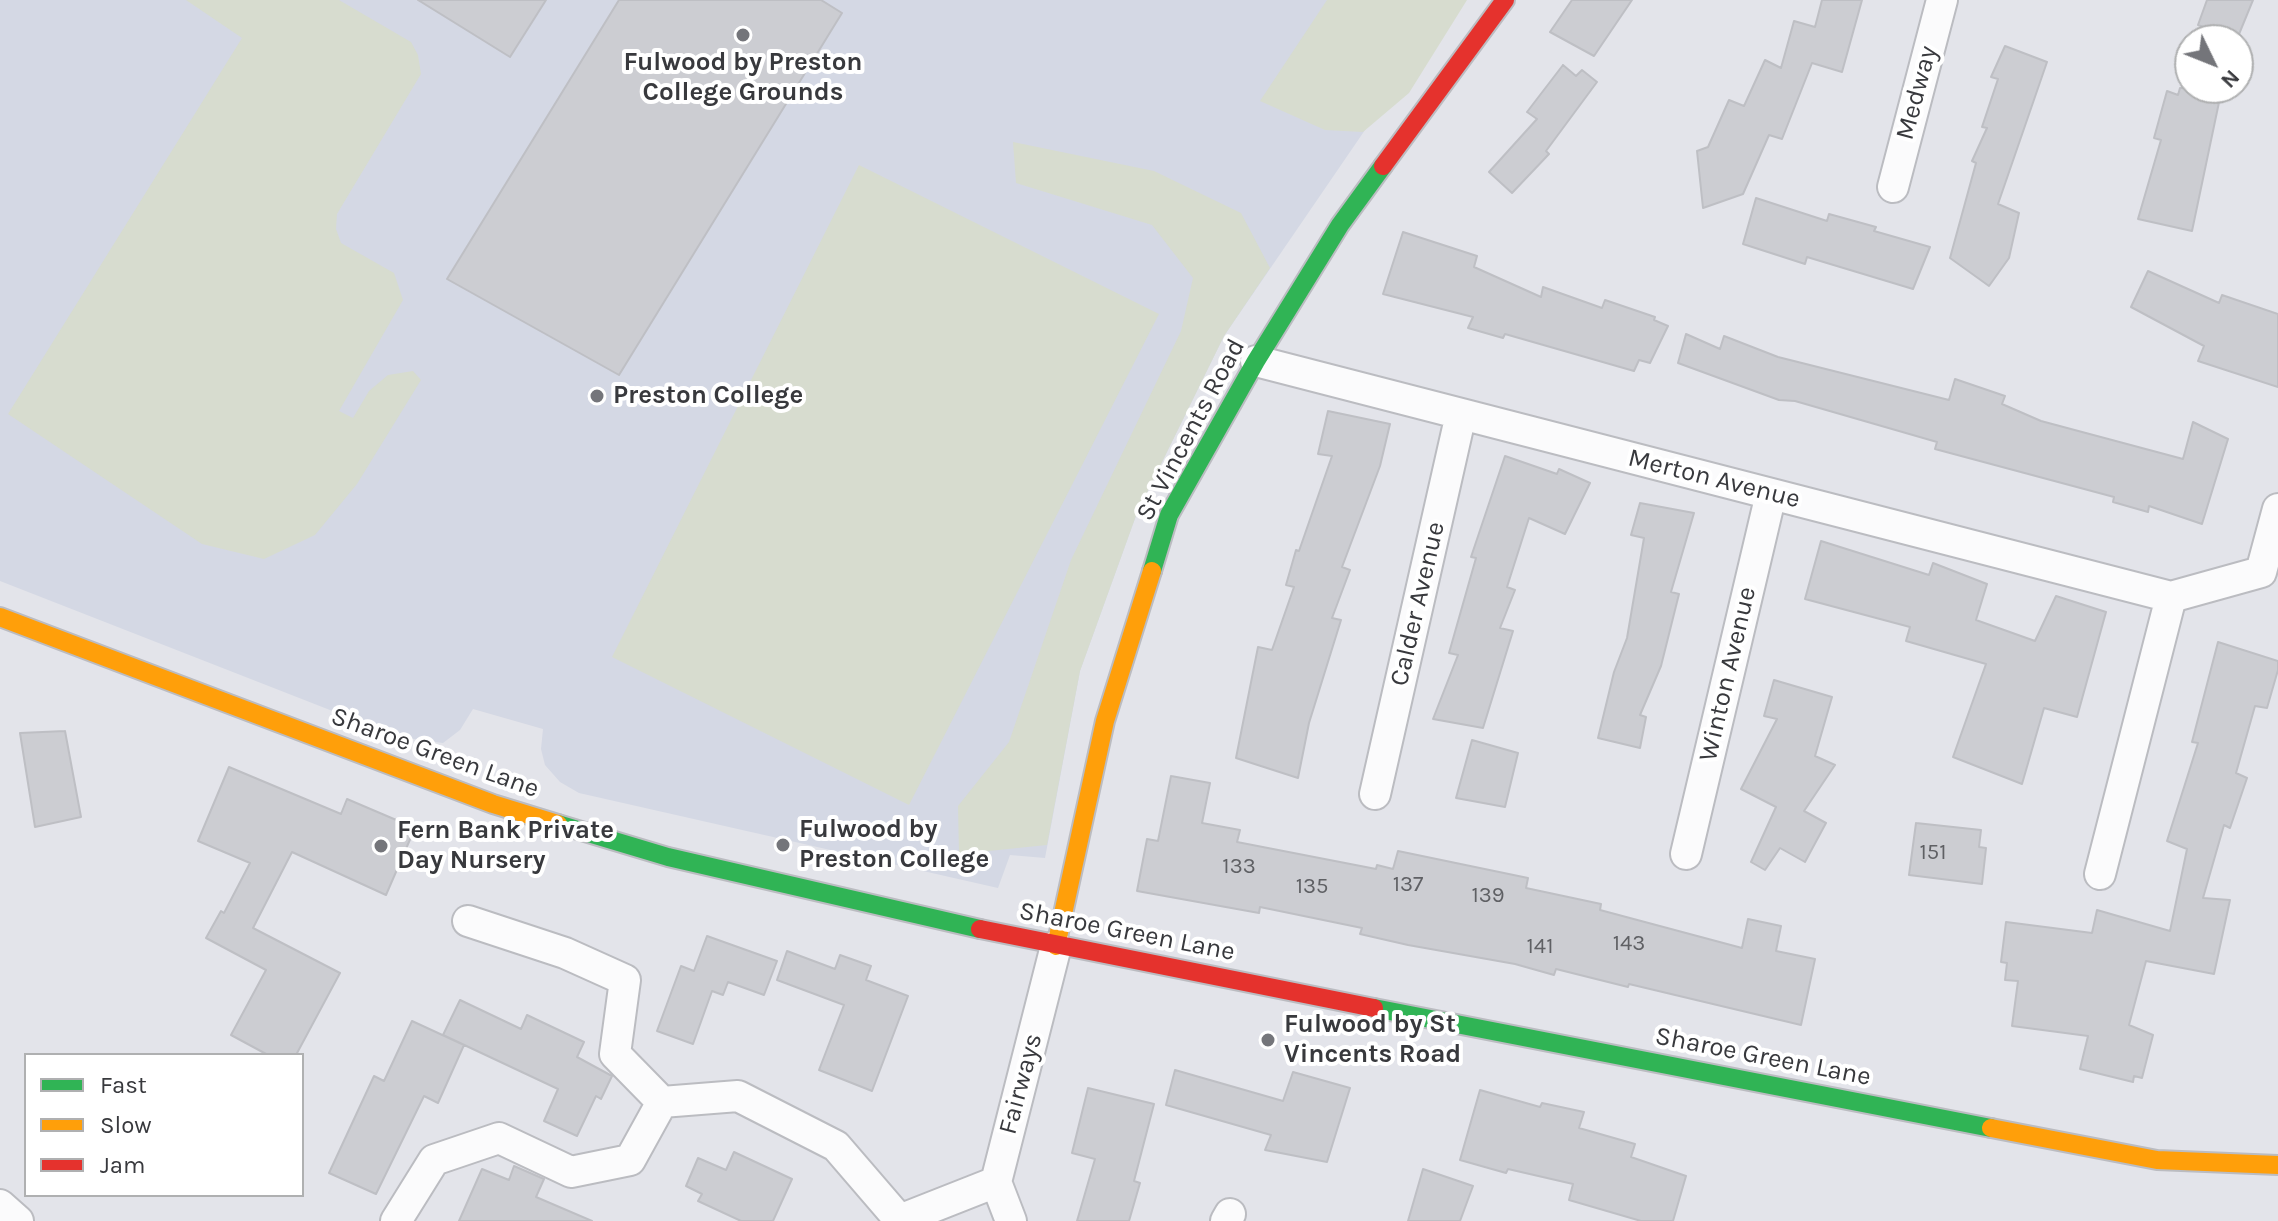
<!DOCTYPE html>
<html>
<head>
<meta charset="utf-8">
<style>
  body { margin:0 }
  #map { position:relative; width:2278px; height:1221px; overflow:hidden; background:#e3e4ea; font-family:Karla,sans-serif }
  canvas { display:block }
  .legend { position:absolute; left:24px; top:1053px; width:280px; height:144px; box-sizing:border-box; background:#fff; border:2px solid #afb0b1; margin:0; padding:10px 14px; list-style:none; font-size:24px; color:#38393d }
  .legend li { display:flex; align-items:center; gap:16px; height:40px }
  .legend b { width:40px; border:2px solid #afb0b1 }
  .north { position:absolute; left:2174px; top:24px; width:80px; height:80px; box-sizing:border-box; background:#fff; border:2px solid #afb0b1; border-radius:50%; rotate:133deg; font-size:22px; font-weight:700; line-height:32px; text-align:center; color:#38393d }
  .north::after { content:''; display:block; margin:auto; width:28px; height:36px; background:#74757a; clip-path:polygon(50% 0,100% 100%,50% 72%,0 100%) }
</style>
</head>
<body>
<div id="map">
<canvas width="2278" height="1221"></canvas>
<ul class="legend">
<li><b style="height:10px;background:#30b455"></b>Fast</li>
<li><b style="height:10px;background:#ff9f0a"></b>Slow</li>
<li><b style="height:10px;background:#e5322d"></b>Jam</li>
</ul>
<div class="north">N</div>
</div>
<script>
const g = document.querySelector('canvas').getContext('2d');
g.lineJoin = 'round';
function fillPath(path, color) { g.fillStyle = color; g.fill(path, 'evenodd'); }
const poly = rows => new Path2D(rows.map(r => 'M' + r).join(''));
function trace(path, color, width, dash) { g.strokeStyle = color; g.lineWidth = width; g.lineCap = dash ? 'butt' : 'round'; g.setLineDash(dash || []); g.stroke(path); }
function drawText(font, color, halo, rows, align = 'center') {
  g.font = font + ' Karla,sans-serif'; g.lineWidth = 8; g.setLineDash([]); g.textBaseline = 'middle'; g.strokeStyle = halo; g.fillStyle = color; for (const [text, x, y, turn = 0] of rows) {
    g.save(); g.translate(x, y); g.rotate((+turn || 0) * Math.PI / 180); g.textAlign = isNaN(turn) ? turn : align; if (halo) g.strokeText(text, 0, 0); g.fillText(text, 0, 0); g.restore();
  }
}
fillPath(poly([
  [0,0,1454,0,1224,336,1137,513,1080,671,1045,858,1010,855,998,888,579,793,560,782,545,765,541,749,543,729,473,709,460,730,443,743,399,737,0,581]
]), '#d4d8e4');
fillPath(poly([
  [186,0,339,0,411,42,418,55,421,74,337,214,336,229,341,243,394,273,403,300,339,411,353,418,369,391,388,375,413,371,421,380,357,484,315,535,264,559,202,544,8,414,242,38],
  [1327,0,1467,0,1409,93,1363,132,1325,130,1260,101],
  [1013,142,1154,171,1241,213,1270,268,1224,336,1137,513,1080,671,1047,845,959,854,958,806,1009,742,1071,560,1181,331,1193,278,1152,225,1016,183],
  [859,165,1159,314,909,805,612,657]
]), '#d7dccf');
const building = poly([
  [418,0,546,0,510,57,418,0],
  [619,0,821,0,842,13,619,375,447,279,619,0],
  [1572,0,1632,0,1594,56,1550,32,1572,0],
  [1822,0,1862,0,1842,72,1812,63,1782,139,1769,135,1743,194,1703,208,1697,151,1708,147,1729,100,1744,106,1765,60,1781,68,1794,21,1815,27,1822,0],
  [2207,0,2253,0,2237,39,2198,25,2207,0],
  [2005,46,2047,62,1998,204,2019,213,2009,258,1989,286,1950,258,1976,163,1972,161,1987,128,1982,127,1998,79,1991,77,2005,46],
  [1563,65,1576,76,1582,70,1597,82,1546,151,1549,154,1512,193,1489,172,1537,119,1527,112,1563,65],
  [2180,88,2222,88,2192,231,2138,219,2161,140,2154,138,2167,91,2178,95,2180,88],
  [1756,198,1827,221,1829,214,1876,227,1874,231,1930,247,1913,289,1807,257,1805,264,1743,244,1756,198],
  [1403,232,1477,256,1474,267,1541,297,1543,287,1602,308,1605,300,1655,317,1654,320,1668,326,1650,363,1639,360,1634,371,1505,334,1503,338,1468,328,1473,317,1383,294,1403,232],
  [2148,271,2219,303,2222,295,2278,314,2278,387,2198,361,2204,346,2131,307,2148,271],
  [1686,334,1720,349,1724,336,1778,357,1949,400,1955,379,2005,396,2002,404,2041,421,2183,459,2193,422,2228,439,2202,524,2149,506,2148,512,2113,502,2114,497,1935,449,1937,442,1795,401,1779,400,1678,363,1686,334],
  [1328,411,1390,424,1380,466,1342,567,1350,570,1332,618,1341,620,1309,723,1298,778,1236,758,1258,647,1272,650,1294,587,1286,585,1296,550,1299,551,1332,456,1318,454,1328,411],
  [1505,456,1557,474,1559,469,1590,483,1565,534,1529,518,1507,587,1515,590,1500,628,1513,631,1483,728,1433,719,1458,655,1449,653,1476,558,1471,557,1505,456],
  [1640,503,1694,513,1671,592,1679,594,1661,666,1640,715,1646,717,1640,748,1598,738,1614,672,1627,638,1644,538,1631,535,1640,503],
  [1821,541,1929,575,1933,563,1987,584,1976,620,2035,641,2056,596,2106,612,2077,717,2044,708,2022,784,1953,757,1986,664,1906,641,1910,627,1805,599,1821,541],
  [2218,642,2278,661,2278,670,2267,708,2255,706,2236,773,2247,778,2230,828,2224,825,2203,898,2230,900,2214,974,2146,961,2129,1025,2153,1035,2142,1078,2134,1076,2133,1082,2080,1069,2088,1036,2012,1026,2018,981,2005,980,2007,963,2001,962,2006,922,2092,933,2097,910,2170,931,2187,849,2167,841,2198,743,2192,742,2218,642],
  [1774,680,1832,697,1815,756,1835,765,1804,811,1826,823,1805,862,1780,848,1765,870,1751,862,1776,807,1741,789,1777,719,1764,716,1774,680],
  [65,731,81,817,35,827,20,733,65,731],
  [1472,740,1518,753,1505,807,1456,798,1472,740],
  [229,767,341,814,347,799,415,828,386,895,292,852,253,928,340,973,296,1055,268,1055,231,1035,266,970,206,938,221,911,224,913,250,863,198,841,229,767],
  [1171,776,1210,783,1202,823,1240,830,1237,842,1376,869,1377,865,1393,869,1398,851,1528,878,1526,888,1601,904,1600,910,1742,948,1748,919,1781,926,1776,951,1815,959,1801,1025,1629,984,1628,987,1556,969,1554,975,1515,964,1408,945,1360,934,1362,928,1260,907,1259,913,1137,891,1147,839,1158,841,1171,776],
  [1916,823,1981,830,1979,847,1986,848,1982,884,1909,875,1916,823],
  [707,936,777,961,764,995,728,982,723,995,712,991,693,1044,657,1031,681,966,694,971,707,936],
  [787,951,835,969,840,955,871,966,866,980,908,996,872,1091,819,1070,844,1005,777,980,787,951],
  [460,1000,521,1029,527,1015,584,1042,577,1057,612,1076,601,1099,596,1096,577,1136,544,1121,558,1089,443,1035,460,1000],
  [412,1021,464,1045,438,1103,424,1096,376,1194,329,1173,374,1076,384,1081,412,1021],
  [1175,1070,1283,1101,1293,1072,1350,1088,1327,1162,1265,1150,1271,1135,1166,1105,1175,1070],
  [1088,1088,1154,1104,1134,1181,1140,1183,1129,1221,1077,1221,1095,1159,1072,1153,1088,1088],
  [1480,1090,1540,1107,1542,1103,1584,1112,1579,1128,1635,1144,1631,1157,1686,1176,1673,1221,1641,1221,1569,1200,1573,1184,1508,1169,1506,1173,1460,1160,1480,1090],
  [734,1152,792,1179,773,1221,741,1221,698,1201,702,1194,686,1186,698,1158,726,1170,734,1152],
  [514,1166,544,1179,536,1197,592,1221,459,1221,482,1169,509,1180,514,1166],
  [1423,1169,1473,1186,1460,1221,1408,1221,1423,1169]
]);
fillPath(building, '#cccdd2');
trace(building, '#bebfc4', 2);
const street = poly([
  [1893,187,1942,0],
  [1256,361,2171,597,2261,572,2278,509],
  [1375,794,1461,414],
  [1686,854,1771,494],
  [2100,874,2171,597],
  [468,921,565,953,625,980,615,1054,662,1102,738,1096,836,1146,898,1218],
  [0,1205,18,1221],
  [396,1221,434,1160,499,1138,571,1172,630,1160,662,1102],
  [897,1221,996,1182],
  [1011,1221,996,1182,1056,946],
  [1226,1221,1230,1214]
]);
const fast = poly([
  [1152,571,1169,515,1256,361,1340,225,1383,166],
  [558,824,668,857,980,929],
  [1374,1008,1991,1128]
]);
const slow = poly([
  [0,617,493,804,558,824],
  [1056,946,1105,721,1152,571],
  [1991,1128,2157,1160,2278,1165]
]);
const jam = poly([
  [1383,166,1505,0],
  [980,929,1374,1008]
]);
trace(street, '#bbbcc1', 34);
trace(fast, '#bbbcc1', 22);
trace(slow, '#bbbcc1', 22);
trace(jam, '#bbbcc1', 22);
trace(street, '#fbfbfc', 30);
trace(fast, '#30b455', 18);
trace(slow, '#ff9f0a', 18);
trace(jam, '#e5322d', 18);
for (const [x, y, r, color] of [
  [743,35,8,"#74757a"],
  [597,396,8,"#74757a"],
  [783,845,8,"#74757a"],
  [381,846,8,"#74757a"],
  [1268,1040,8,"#74757a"]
]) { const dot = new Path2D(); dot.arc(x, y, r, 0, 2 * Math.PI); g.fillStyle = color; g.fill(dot); trace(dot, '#fff', 3); }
drawText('22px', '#5f6064', null, [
  ["151",1933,853],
  ["133",1239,867],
  ["137",1408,885],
  ["135",1312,887],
  ["139",1488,896],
  ["143",1629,944],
  ["141",1540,947]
]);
drawText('bold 26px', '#38393d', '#fff', [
  ["Fulwood by Preston",743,63,"center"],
  ["College Grounds",743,93,"center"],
  ["Preston College",613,396],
  ["Fulwood by",799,830],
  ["Preston College",799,860],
  ["Fern Bank Private",397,831],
  ["Day Nursery",397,861],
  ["Fulwood by St",1284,1025],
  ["Vincents Road",1284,1055]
], 'left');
drawText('26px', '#38393d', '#fff', [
  ["Medway",1917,93,-75],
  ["St Vincents Road",1191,430,-62],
  ["Merton Avenue",1714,479,14],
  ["Calder Avenue",1418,604,-77],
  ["Winton Avenue",1728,674,-77],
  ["Sharoe Green Lane",435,753,20],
  ["Sharoe Green Lane",1127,932,11],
  ["Sharoe Green Lane",1763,1057,11],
  ["Fairways",1021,1084,-75]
]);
</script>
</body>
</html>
